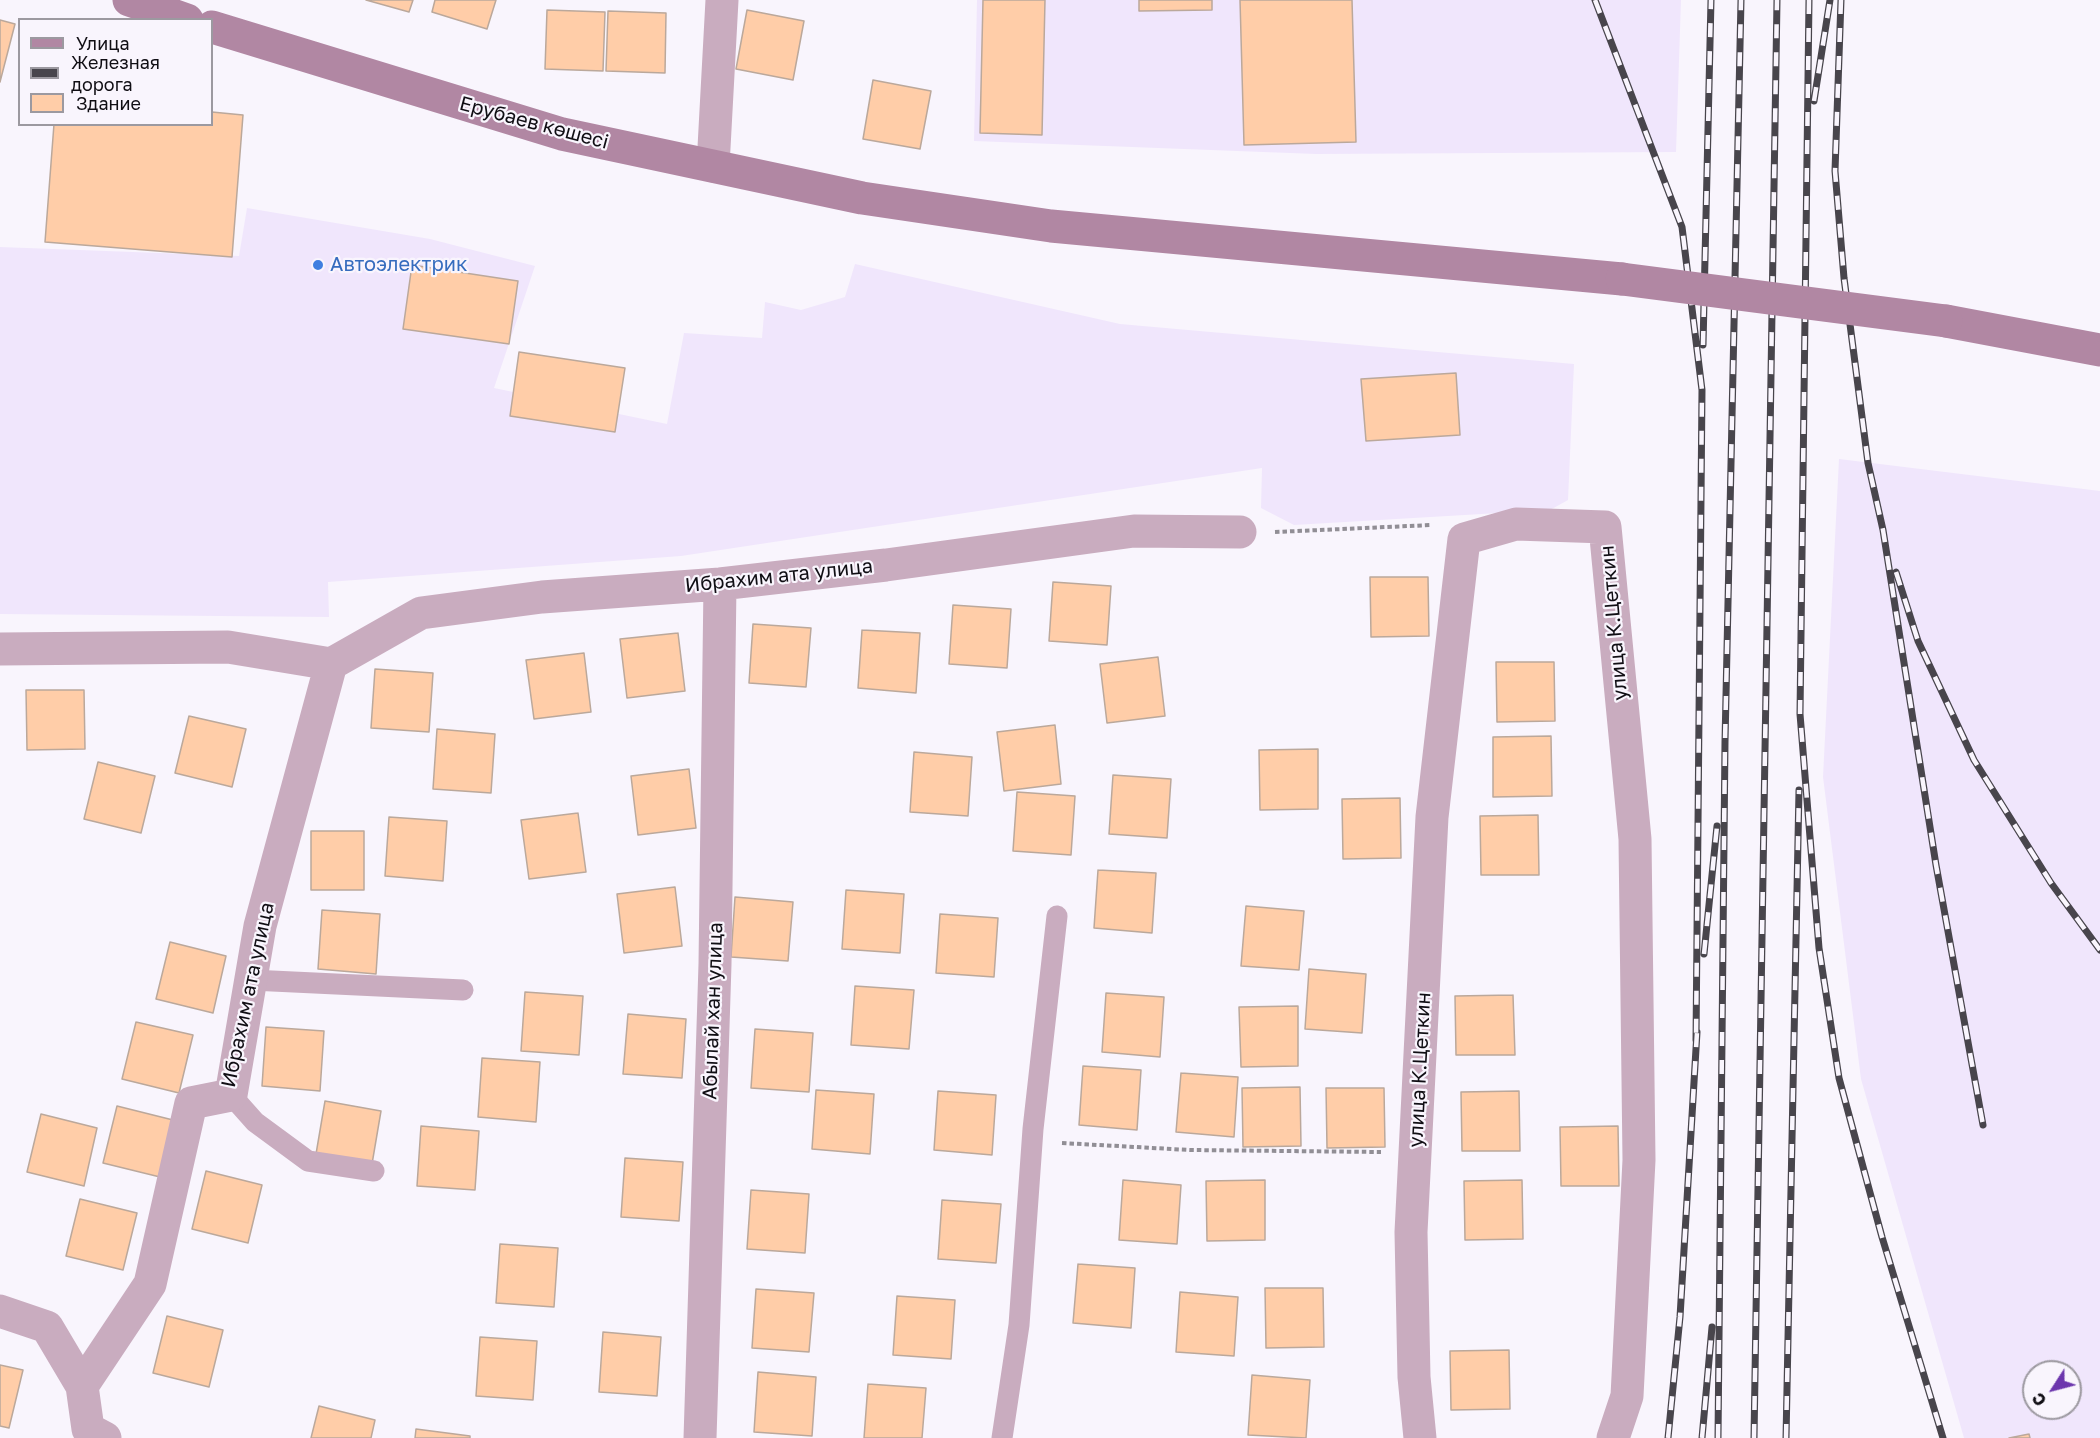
<!DOCTYPE html>
<html>
<head>
<meta charset="utf-8">
<style>
  body { margin:0 }
  #map { position:relative; width:2100px; height:1438px; overflow:hidden; background:#f9f5fd; font-family:"Golos Text",sans-serif }
  canvas { display:block }
  .legend { position:absolute; left:18px; top:18px; width:195px; height:108px; box-sizing:border-box; background:#f9f5fd; border:2px solid #9c99a0; margin:0; padding:8px 10px; list-style:none; font-size:18px; color:#100e14 }
  .legend li { display:flex; align-items:center; gap:12px; height:30px }
  .legend b { width:30px; border:2px solid #9c99a0 }
  .north { position:absolute; left:2022px; top:1360px; width:60px; height:60px; box-sizing:border-box; background:#f9f5fd; border:2px solid #9c99a0; border-radius:50%; rotate:234deg; font-size:16px; font-weight:700; line-height:24px; text-align:center; color:#100e14 }
  .north::after { content:''; display:block; margin:auto; width:21px; height:27px; background:#6c36ad; clip-path:polygon(50% 0,100% 100%,50% 72%,0 100%) }
</style>
</head>
<body>
<div id="map">
<canvas width="2100" height="1438"></canvas>
<ul class="legend">
<li><b style="height:8px;background:#b187a3"></b>Улица</li>
<li><b style="height:8px;background:#48454c"></b>Железная дорога</li>
<li><b style="height:16px;background:#ffcda8"></b>Здание</li>
</ul>
<div class="north">С</div>
</div>
<script>
const g = document.querySelector('canvas').getContext('2d');
g.lineJoin = 'round';
function fillPath(path, color) { g.fillStyle = color; g.fill(path, 'evenodd'); }
const poly = rows => new Path2D(rows.map(r => 'M' + r).join(''));
function trace(path, color, width, dash) { g.strokeStyle = color; g.lineWidth = width; g.lineCap = dash ? 'butt' : 'round'; g.setLineDash(dash || []); g.stroke(path); }
function drawText(font, color, halo, rows, align = 'center') {
  g.font = font + ' "Golos Text",sans-serif'; g.lineWidth = 4.5; g.setLineDash([]); g.textBaseline = 'middle'; g.strokeStyle = halo; g.fillStyle = color; for (const [text, x, y, turn = 0] of rows) {
    g.save(); g.translate(x, y); g.rotate((+turn || 0) * Math.PI / 180); g.textAlign = isNaN(turn) ? turn : align; if (halo) g.strokeText(text, 0, 0); g.fillText(text, 0, 0); g.restore();
  }
}
fillPath(poly([
  [977,0,1681,0,1676,152,1316,154,974,141],
  [247,208,430,239,535,266,494,388,667,424,684,333,762,338,765,302,801,310,845,297,855,264,1120,324,1574,364,1568,500,1550,510,1294,525,1261,508,1262,468,681,556,328,582,329,617,0,614,0,247,239,256],
  [1839,459,2100,491,2100,1438,1964,1438,1861,1079,1823,777],
  [2034,1372,2070,1372,2070,1408,2034,1408]
]), '#f0e6fc');
const building = poly([
  [366,0,413,0,409,12,366,0],
  [435,0,496,0,487,29,432,12,435,0],
  [983,0,1045,0,1042,135,980,133,983,0],
  [1139,0,1212,0,1212,10,1139,11,1139,0],
  [1240,0,1352,0,1356,142,1244,145,1240,0],
  [547,10,605,12,603,71,545,69,547,10],
  [747,10,804,21,793,80,736,69,747,10],
  [608,11,666,13,665,73,606,71,608,11],
  [0,20,15,24,0,82,0,20],
  [873,80,931,91,920,149,863,139,873,80],
  [212,112,243,115,232,257,45,242,54,124,212,124,212,112],
  [412,265,518,281,509,344,403,329,412,265],
  [519,352,625,368,615,432,510,416,519,352],
  [1456,373,1460,435,1366,441,1361,379,1456,373],
  [1370,577,1428,577,1429,636,1371,637,1370,577],
  [1053,582,1111,586,1107,645,1049,641,1053,582],
  [953,605,1011,609,1007,668,949,664,953,605],
  [753,624,811,628,806,687,749,683,753,624],
  [862,630,920,633,916,693,858,688,862,630],
  [678,633,685,691,627,698,620,639,678,633],
  [584,653,591,712,534,719,526,660,584,653],
  [1158,657,1165,716,1107,723,1100,664,1158,657],
  [1496,662,1554,662,1555,721,1497,722,1496,662],
  [375,669,433,673,429,732,371,728,375,669],
  [26,690,84,690,85,749,27,750,26,690],
  [189,716,246,729,232,787,175,773,189,716],
  [1055,725,1061,784,1004,791,997,732,1055,725],
  [437,729,495,734,491,793,433,789,437,729],
  [1551,736,1552,796,1493,797,1493,737,1551,736],
  [1318,749,1318,809,1260,810,1259,750,1318,749],
  [914,752,972,757,968,816,910,812,914,752],
  [98,762,155,776,141,833,84,819,98,762],
  [689,769,696,828,638,835,631,776,689,769],
  [1113,775,1171,779,1167,838,1109,834,1113,775],
  [1017,792,1075,796,1071,855,1013,851,1017,792],
  [1400,798,1401,858,1343,859,1342,799,1400,798],
  [578,813,586,872,529,879,521,820,578,813],
  [1538,815,1539,875,1481,875,1480,816,1538,815],
  [389,817,447,821,443,881,385,876,389,817],
  [311,831,364,831,364,890,311,890,311,831],
  [1098,870,1156,873,1152,933,1094,928,1098,870],
  [675,887,682,946,624,953,617,894,675,887],
  [846,890,904,894,900,953,842,949,846,890],
  [735,897,793,902,788,961,731,957,735,897],
  [1246,906,1304,911,1299,970,1241,966,1246,906],
  [322,910,380,914,376,974,318,969,322,910],
  [940,914,998,918,994,977,936,973,940,914],
  [170,942,226,956,213,1013,156,999,170,942],
  [1309,969,1366,974,1362,1033,1305,1029,1309,969],
  [855,986,914,990,909,1049,851,1045,855,986],
  [525,992,583,996,579,1055,521,1051,525,992],
  [1106,993,1164,997,1160,1057,1102,1052,1106,993],
  [1513,995,1515,1055,1456,1055,1455,996,1513,995],
  [1298,1006,1298,1066,1241,1067,1239,1007,1298,1006],
  [628,1014,686,1019,682,1078,623,1074,628,1014],
  [136,1022,193,1035,179,1093,122,1079,136,1022],
  [266,1027,324,1031,320,1091,262,1086,266,1027],
  [755,1029,813,1033,809,1092,751,1088,755,1029],
  [482,1058,540,1062,536,1122,478,1117,482,1058],
  [1083,1066,1141,1070,1137,1130,1079,1125,1083,1066],
  [1181,1073,1238,1077,1234,1137,1176,1132,1181,1073],
  [1300,1087,1301,1146,1243,1147,1242,1088,1300,1087],
  [1326,1088,1384,1088,1385,1147,1327,1148,1326,1088],
  [816,1090,874,1094,870,1154,812,1149,816,1090],
  [938,1091,996,1095,992,1155,934,1150,938,1091],
  [1519,1091,1520,1151,1462,1151,1461,1092,1519,1091],
  [325,1101,381,1111,372,1164,316,1154,325,1101],
  [117,1106,173,1120,160,1177,103,1163,117,1106],
  [41,1114,97,1128,84,1186,27,1172,41,1114],
  [421,1126,479,1131,475,1190,417,1186,421,1126],
  [1618,1126,1619,1186,1561,1186,1560,1127,1618,1126],
  [625,1158,683,1162,679,1221,621,1217,625,1158],
  [206,1171,262,1185,248,1243,192,1229,206,1171],
  [1123,1180,1181,1185,1177,1244,1119,1240,1123,1180],
  [1265,1180,1265,1240,1207,1241,1206,1181,1265,1180],
  [1522,1180,1523,1239,1465,1240,1464,1181,1522,1180],
  [751,1190,809,1194,805,1253,747,1249,751,1190],
  [80,1199,137,1213,123,1270,66,1256,80,1199],
  [942,1200,1001,1204,996,1263,938,1259,942,1200],
  [500,1244,558,1248,554,1307,496,1303,500,1244],
  [1078,1264,1135,1268,1131,1328,1073,1323,1078,1264],
  [1265,1288,1323,1288,1324,1347,1266,1348,1265,1288],
  [756,1289,814,1293,809,1352,752,1348,756,1289],
  [1180,1292,1238,1297,1234,1356,1176,1352,1180,1292],
  [897,1296,955,1300,951,1359,893,1355,897,1296],
  [167,1316,223,1330,209,1387,153,1373,167,1316],
  [603,1332,661,1337,657,1396,599,1392,603,1332],
  [480,1337,537,1341,533,1400,476,1396,480,1337],
  [1509,1350,1510,1409,1451,1410,1450,1351,1509,1350],
  [0,1365,23,1370,9,1428,0,1426,0,1365],
  [758,1372,816,1377,812,1436,754,1432,758,1372],
  [1252,1375,1310,1380,1306,1438,1248,1435,1252,1375],
  [868,1384,926,1388,922,1438,864,1438,868,1384],
  [319,1406,375,1420,371,1438,311,1438,319,1406],
  [416,1429,470,1436,470,1438,415,1438,416,1429],
  [2029,1434,2030,1438,2009,1438,2029,1434]
]);
fillPath(building, '#ffcda8');
trace(building, '#bba89b', 1.5);
trace(poly([
  [1275,532,1432,525],
  [1062,1143,1190,1150,1381,1152]
]), '#918e95', 4, [4.5, 3]);
trace(poly([
  [251,980,463,990],
  [231,1095,255,1122,308,1161,374,1171],
  [1002,1438,1019,1325,1033,1129,1057,916]
]), '#c9acbf', 21);
trace(poly([
  [713,166,722,0],
  [0,649,228,647,331,664,421,613,542,597,720,584,886,565,1134,531,1240,532],
  [0,1311,47,1327,82,1386,88,1429,105,1438],
  [82,1386,150,1284,191,1103,231,1095,260,926,331,664],
  [700,1438,715,964,720,584],
  [1420,1438,1414,1377,1411,1232,1432,817,1464,539,1516,524,1605,527,1635,839,1639,1160,1627,1396,1613,1438]
]), '#c9acbf', 33);
trace(poly([
  [129,0,187,20],
  [212,27,562,134,862,198,1051,226,1622,279],
  [1946,321,2100,350]
]), '#b187a3', 33);
const rail = poly([
  [1595,0,1682,227,1702,390,1696,1040],
  [1809,0,1800,714,1819,948,1839,1078,1882,1237,1943,1438],
  [1841,0,1835,171,1844,278,1868,463,1883,530,1936,865,1983,1125],
  [1814,101,1830,0],
  [1703,345,1711,0],
  [1896,572,1918,641,1974,760,2051,883,2100,950],
  [1704,954,1717,826],
  [1668,1438,1680,1317,1697,1032],
  [1702,1438,1712,1327],
  [1718,1438,1725,742,1741,0],
  [1754,1438,1777,0],
  [1786,1438,1799,790]
]);
trace(rail, '#48454c', 7);
trace(rail, '#f9f5fd', 4.5, [14]);
trace(poly([
  [1622,279,1946,321]
]), '#b187a3', 33);
for (const [x, y, r, color] of [
  [318,265,6,"#3f7fe0"]
]) { const dot = new Path2D(); dot.arc(x, y, r, 0, 2 * Math.PI); g.fillStyle = color; g.fill(dot); trace(dot, '#f9f5fd', 2); }
drawText('20px', '#100e14', '#f9f5fd', [
  ["Ерубаев көшесі",534,123,15],
  ["Ибрахим ата улица",779,576,-6],
  ["улица К.Цеткин",1614,623,-95],
  ["Ибрахим ата улица",248,995,-78],
  ["Абылай хан улица",713,1011,-88],
  ["улица К.Цеткин",1420,1070,-87]
]);
drawText('20px', '#366cbe', '#f9f5fd', [
  ["Автоэлектрик",330,265]
], 'left');
</script>
</body>
</html>
